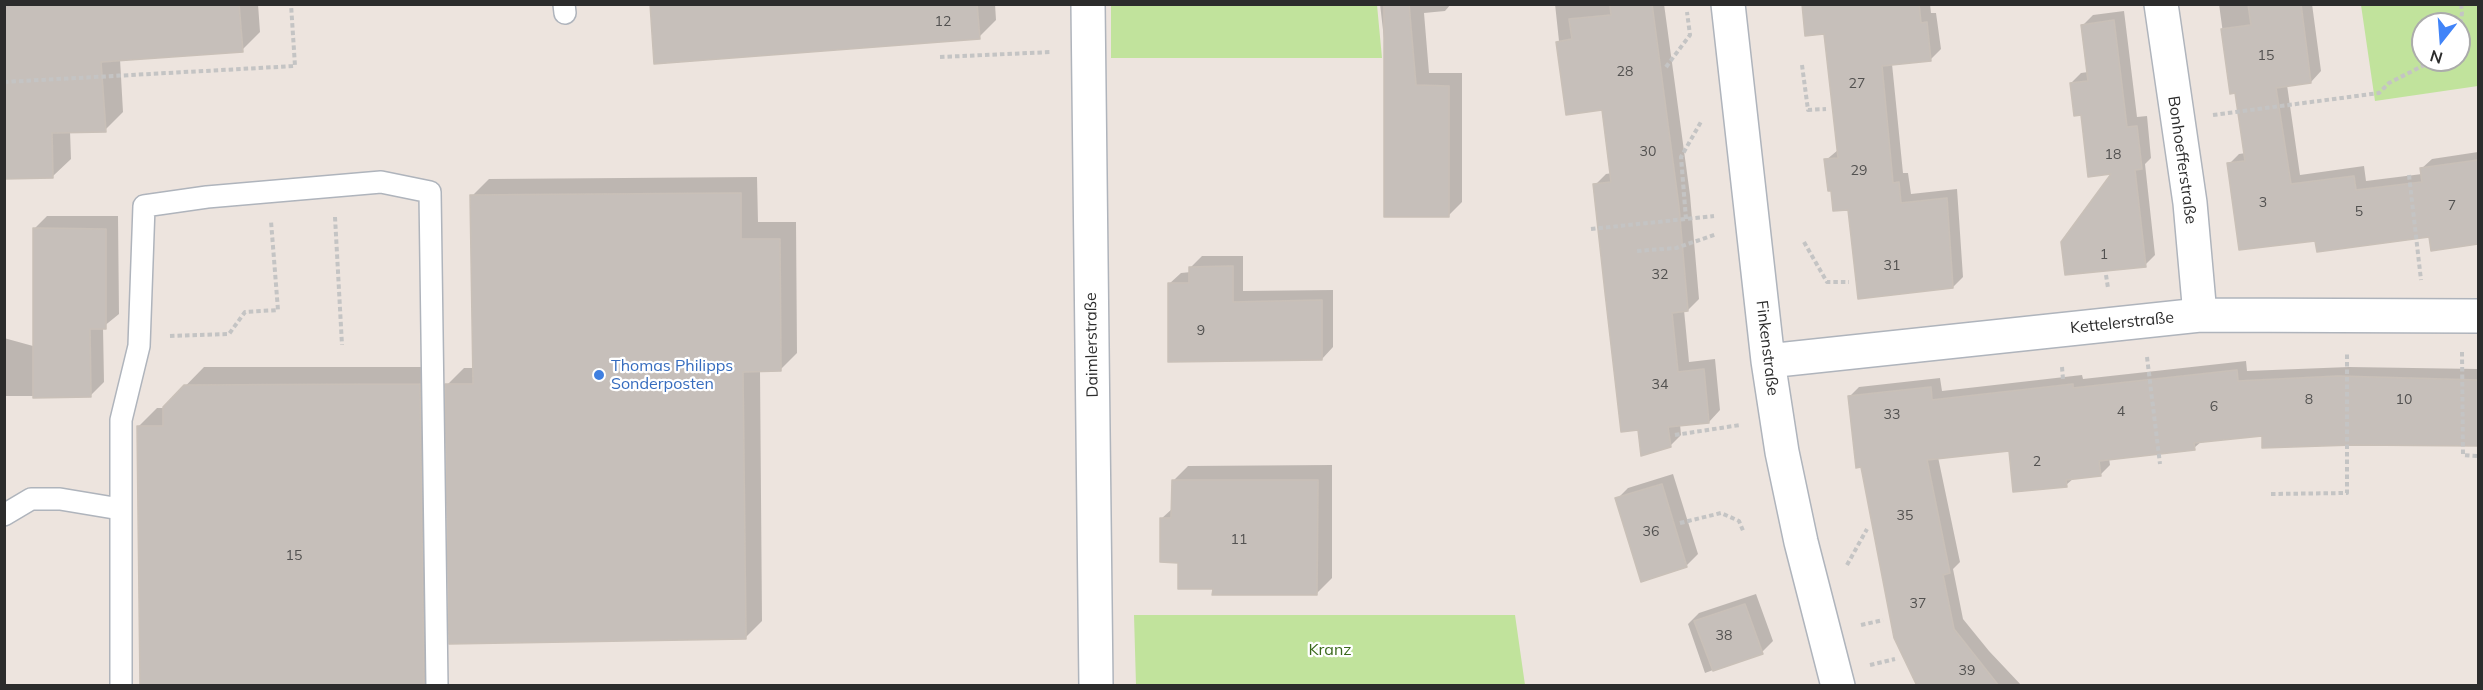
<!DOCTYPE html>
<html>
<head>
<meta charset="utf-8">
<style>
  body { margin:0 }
  #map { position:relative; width:2483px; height:690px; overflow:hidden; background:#ede4de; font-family:Mulish,sans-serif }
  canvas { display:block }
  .frame { position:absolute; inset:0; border:6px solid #2c2c2c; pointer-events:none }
  .north { position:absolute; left:2411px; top:12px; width:60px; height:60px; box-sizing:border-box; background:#fff; border:2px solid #ababab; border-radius:50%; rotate:197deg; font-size:16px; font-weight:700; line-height:24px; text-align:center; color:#2c2c2c }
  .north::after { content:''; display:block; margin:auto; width:21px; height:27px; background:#4184f8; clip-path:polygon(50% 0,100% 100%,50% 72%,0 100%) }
</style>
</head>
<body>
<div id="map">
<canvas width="2483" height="690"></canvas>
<div class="frame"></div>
<div class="north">N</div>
</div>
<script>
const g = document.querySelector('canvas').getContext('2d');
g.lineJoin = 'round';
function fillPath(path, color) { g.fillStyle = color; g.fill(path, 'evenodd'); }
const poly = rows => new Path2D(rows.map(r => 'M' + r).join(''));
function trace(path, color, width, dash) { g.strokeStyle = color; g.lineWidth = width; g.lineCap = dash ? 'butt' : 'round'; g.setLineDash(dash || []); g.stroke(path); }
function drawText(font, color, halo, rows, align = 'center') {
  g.font = font + ' Mulish,sans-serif'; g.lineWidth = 4.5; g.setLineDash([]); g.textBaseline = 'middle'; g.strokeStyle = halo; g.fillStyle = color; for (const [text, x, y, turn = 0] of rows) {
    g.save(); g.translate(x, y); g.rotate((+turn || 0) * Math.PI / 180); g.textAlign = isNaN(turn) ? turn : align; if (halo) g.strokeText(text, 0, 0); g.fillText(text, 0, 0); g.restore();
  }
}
fillPath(poly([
  [1111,5,1377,5,1382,58,1111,58],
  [2361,5,2478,5,2478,86,2375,101],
  [2423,24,2459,24,2459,60,2423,60],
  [1134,615,1515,615,1525,685,1136,685]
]), '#c1e39c');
fillPath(poly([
  [4,4,258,4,260,32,242,50,120,59,123,112,105,130,70,131,71,159,53,176],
  [652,4,995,4,996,20,979,37],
  [1380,4,1451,4,1445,11,1424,13,1429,73,1462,73,1462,202,1449,215,1386,56],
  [1555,4,1664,4,1690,195,1699,299,1688,310,1684,310,1689,362,1715,359,1720,410,1709,422,1680,424,1681,435,1670,446,1595,185,1606,174,1612,173,1603,108,1557,43,1559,41],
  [1803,4,1930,4,1931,13,1936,13,1941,49,1931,59,1892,64,1903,173,1908,173,1911,194,1957,189,1963,277,1953,287,1849,208,1826,160,1838,150,1825,32],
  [2219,4,2312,4,2321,71,2311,82,2287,85,2300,175,2364,166,2366,181,2422,174,2421,169,2432,159,2478,152,2478,243,2432,249,2430,236,2316,239,2229,164,2239,154,2246,153,2236,91,2231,92],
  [2124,11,2137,117,2147,116,2151,158,2145,164,2155,255,2145,265,2114,172,2082,113,2071,83,2081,73,2088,72,2083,25,2093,15],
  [757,177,758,222,796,222,797,353,780,370,760,370,762,621,745,638,447,385,464,368,474,368,472,196,489,179],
  [47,216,118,216,119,314,103,327,104,382,90,396,4,396,4,338,33,346,34,229],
  [1202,256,1243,256,1243,291,1333,290,1333,347,1322,359,1169,284,1181,273,1191,272,1191,267],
  [2246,361,2247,371,2349,367,2478,369,2478,445,2353,443,2263,434,2202,441,2194,448,2109,458,2110,465,2100,475,2074,478,2066,485,2010,450,1938,457,1960,562,1953,569,1963,619,1989,651,2022,686,1919,686,1849,397,1859,387,1940,378,1942,391,2082,375,2083,379],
  [204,367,438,367,443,686,141,686,138,427,157,408,164,408],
  [1332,465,1332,578,1317,593,1214,588,1179,561,1161,519,1173,508,1173,481,1188,466],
  [1673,474,1698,554,1687,565,1642,580,1617,499,1628,488],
  [1756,594,1773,641,1762,652,1705,673,1688,624,1699,613]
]), '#0003');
const building = poly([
  [4,4,239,4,243,52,101,62,106,132,52,133,53,178,4,179,4,4],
  [650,4,977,4,980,39,654,64,650,4],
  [1384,4,1409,4,1416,85,1449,86,1449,217,1384,217,1384,4],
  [1610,4,1652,4,1679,207,1688,311,1672,313,1678,372,1704,369,1709,423,1668,427,1671,447,1641,456,1638,430,1621,432,1605,293,1593,184,1611,182,1602,110,1566,115,1556,42,1572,39,1569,19,1611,15,1610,4],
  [1802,4,1919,4,1921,23,1927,22,1931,61,1882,66,1893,183,1899,182,1901,203,1947,198,1953,288,1858,299,1848,210,1833,211,1831,191,1828,191,1824,159,1838,158,1824,34,1805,36,1802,4],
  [2248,4,2301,4,2311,83,2276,88,2291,184,2354,176,2356,190,2422,182,2420,168,2478,160,2478,244,2431,251,2429,237,2317,252,2315,241,2239,250,2227,163,2245,161,2235,93,2230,94,2221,29,2251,25,2248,4],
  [2114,20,2127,127,2137,126,2142,169,2135,170,2146,267,2065,275,2061,242,2111,174,2088,177,2081,115,2074,116,2070,83,2088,81,2081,25,2114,20],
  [741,193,741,239,780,239,781,371,743,372,746,639,449,644,445,384,473,384,470,195,741,193],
  [33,228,106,229,106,329,90,329,91,397,33,398,33,228],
  [1233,266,1233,302,1322,300,1322,360,1168,362,1168,283,1189,283,1189,267,1233,266],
  [2237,370,2238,381,2338,376,2478,380,2478,446,2353,445,2262,448,2262,436,2194,443,2195,450,2099,461,2101,476,2066,480,2067,487,2013,492,2009,451,1927,460,1950,573,1943,575,1954,629,1999,686,1917,686,1894,638,1861,467,1856,468,1848,396,1931,387,1932,400,2073,384,2073,388,2237,370],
  [420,384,424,686,140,686,137,426,163,426,163,407,184,385,420,384],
  [1172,480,1318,480,1317,595,1212,595,1213,589,1178,589,1178,563,1160,562,1160,518,1171,518,1172,480],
  [1662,484,1687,567,1641,582,1615,498,1662,484],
  [1745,604,1763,654,1713,671,1694,621,1745,604]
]);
fillPath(building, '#c6bfba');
trace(building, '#c9c0b8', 1.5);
const lane = poly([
  [564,4,565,13],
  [4,515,31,499,60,499,120,509],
  [121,686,121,420,139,346,144,206,207,197,381,182,430,192,437,686]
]);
const street = poly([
  [1088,4,1096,686],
  [1728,4,1768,361,1782,452,1801,542,1838,686],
  [2161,4,2190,203,2200,315],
  [1768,361,2200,315,2478,316]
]);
trace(lane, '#afb4bc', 24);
trace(street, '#afb4bc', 36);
trace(poly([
  [2459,31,2462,13,2461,4],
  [940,57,1052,52],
  [1802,65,1808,110,1826,109],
  [1666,67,1690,35,1687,12],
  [4,82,295,66,291,4],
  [2213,115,2379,93,2389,83,2434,60],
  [2409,175,2421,280],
  [335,217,342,345],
  [1686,219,1681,157,1702,120],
  [1591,229,1714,216],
  [1804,242,1827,282,1849,282],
  [1637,251,1676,248,1717,234],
  [2106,275,2108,288],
  [170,336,229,334,245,312,278,310,271,221],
  [2462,352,2463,455,2478,456],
  [2147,357,2160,464],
  [2062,367,2063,379],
  [1675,435,1740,425],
  [2271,494,2347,493,2347,352],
  [1680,523,1721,513,1739,521,1744,533],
  [1847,565,1867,529],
  [1861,625,1883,620],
  [1870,665,1895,659]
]), '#c4c4c4', 4, [4.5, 3]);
trace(lane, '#fff', 21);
trace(street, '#fff', 33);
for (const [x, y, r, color] of [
  [599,375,6,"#3f7fe0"]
]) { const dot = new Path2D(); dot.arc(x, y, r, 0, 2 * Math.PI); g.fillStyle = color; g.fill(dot); trace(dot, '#fff', 2); }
drawText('14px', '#525150', null, [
  ["12",943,22],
  ["15",2266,56],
  ["28",1625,72],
  ["27",1857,84],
  ["30",1648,152],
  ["18",2113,155],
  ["29",1859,171],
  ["3",2263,203],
  ["7",2452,206],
  ["5",2359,212],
  ["1",2104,255],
  ["31",1892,266],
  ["32",1660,275],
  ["9",1201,331],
  ["34",1660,385],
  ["8",2309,400],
  ["10",2404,400],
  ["6",2214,407],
  ["4",2121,412],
  ["33",1892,415],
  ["2",2037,462],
  ["35",1905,516],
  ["36",1651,532],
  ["11",1239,540],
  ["15",294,556],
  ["37",1918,604],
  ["38",1724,636],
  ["39",1967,671]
]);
drawText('16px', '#2c2c2c', '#fff', [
  ["Bonhoefferstraße",2182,160,82],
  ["Kettelerstraße",2122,323,-6],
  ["Daimlerstraße",1092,345,-91],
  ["Finkenstraße",1767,348,83]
]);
drawText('16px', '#366cbe', '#fff', [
  ["Thomas Philipps",611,366],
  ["Sonderposten",611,384]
], 'left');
drawText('16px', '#3a691c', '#fff', [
  ["Kranz",1330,650]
]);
</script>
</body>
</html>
